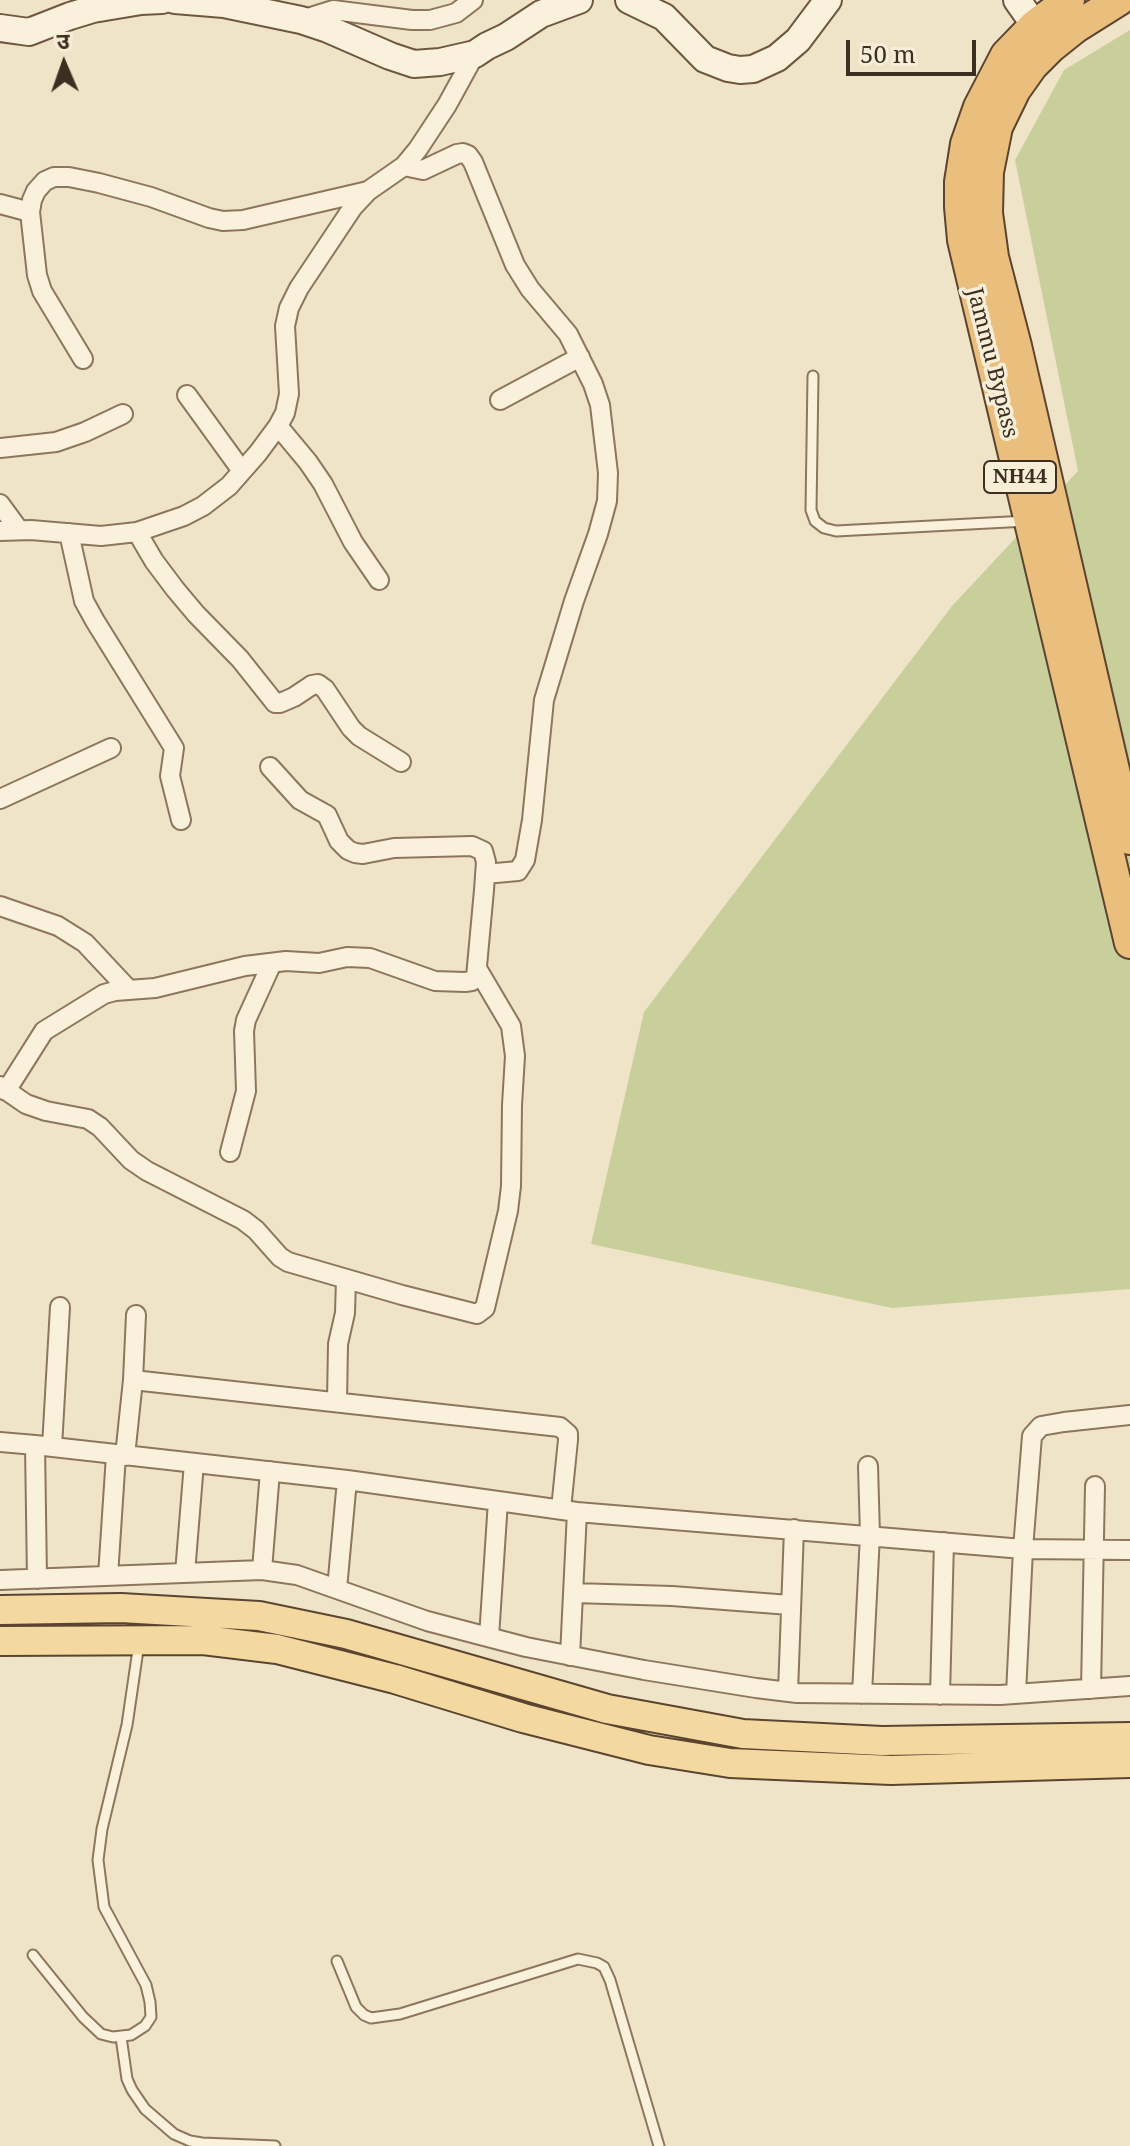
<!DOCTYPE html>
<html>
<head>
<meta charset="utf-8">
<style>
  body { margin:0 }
  #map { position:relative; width:1130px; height:2146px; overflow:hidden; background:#f0e4c8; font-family:"Noto Serif","Noto Sans Devanagari",serif }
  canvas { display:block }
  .north { position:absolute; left:24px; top:24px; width:80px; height:80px; -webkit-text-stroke:6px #f7eed8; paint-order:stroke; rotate:358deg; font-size:22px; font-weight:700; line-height:32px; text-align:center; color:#3d2e20 }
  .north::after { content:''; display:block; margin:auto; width:28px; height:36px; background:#3d2e20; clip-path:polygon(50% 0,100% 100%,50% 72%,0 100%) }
  .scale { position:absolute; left:846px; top:40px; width:130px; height:36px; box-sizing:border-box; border:4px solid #3d2e20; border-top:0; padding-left:10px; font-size:24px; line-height:28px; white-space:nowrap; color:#3d2e20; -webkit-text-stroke:6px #f7eed8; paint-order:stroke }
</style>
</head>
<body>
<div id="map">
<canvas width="1130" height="2146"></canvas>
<div class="north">उ</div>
<div class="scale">50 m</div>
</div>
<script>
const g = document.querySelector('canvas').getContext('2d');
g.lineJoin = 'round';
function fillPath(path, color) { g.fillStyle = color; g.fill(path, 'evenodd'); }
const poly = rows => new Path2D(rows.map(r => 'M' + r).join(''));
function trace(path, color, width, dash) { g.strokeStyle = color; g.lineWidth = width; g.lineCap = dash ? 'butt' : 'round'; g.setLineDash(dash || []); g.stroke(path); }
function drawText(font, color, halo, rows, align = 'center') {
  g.font = font + ' "Noto Serif",serif'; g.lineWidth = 7; g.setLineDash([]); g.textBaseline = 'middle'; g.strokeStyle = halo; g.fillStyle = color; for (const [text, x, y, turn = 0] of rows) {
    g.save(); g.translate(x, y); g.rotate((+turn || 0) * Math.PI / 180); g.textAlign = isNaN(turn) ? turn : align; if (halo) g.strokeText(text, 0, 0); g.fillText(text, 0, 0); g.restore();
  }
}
fillPath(poly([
  [1130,30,1130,1289,892,1308,591,1244,644,1012,952,606,1078,471,1015,160,1064,70]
]), '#c9cf9b');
const service = poly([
  [813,376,811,510,815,521,824,528,836,531,1027,521],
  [33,1955,83,2017,101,2034,113,2037,131,2035,145,2026,151,2017,150,2002,146,1985,104,1907,98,1860,102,1829,127,1725,139,1643],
  [337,1961,356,2007,364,2015,371,2018,400,2014,578,1959,597,1963,604,1967,610,1980,659,2146],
  [121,2037,127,2079,132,2090,145,2109,174,2134,190,2141,202,2143,275,2146]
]);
const minor = poly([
  [301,20,333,10,412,20,430,20,456,13,473,0],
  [404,166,423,170,457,154,463,153,468,155,473,162,515,265,530,289,568,334,593,384,600,405,608,473,607,501,598,534,574,601,544,700,532,820,525,860,518,871,485,874],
  [0,204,30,212],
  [83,359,42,291,37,275,30,212,32,200,36,191,45,181,54,177,69,177,99,183,151,197,209,218,223,221,243,220,368,191],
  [187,395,242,471],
  [500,400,580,357],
  [278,426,308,462,323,484,353,542,379,580],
  [0,448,56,442,85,432,123,414],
  [0,504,19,530],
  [0,531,31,530,101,536,137,532,184,516,203,506,229,486,258,453,278,426,285,413,289,394,285,326,289,308,299,288,353,207,368,191,404,166,418,149,447,105,475,54],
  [137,532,154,561,175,589,196,614,240,659,275,703,280,703,294,697,312,685,318,684,325,689,351,728,359,736,401,762],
  [69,533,84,601,95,621,174,748,170,776,181,820],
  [0,799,111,748],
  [0,906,58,926,85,943,129,990],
  [0,1086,26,1104,46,1111,88,1119,100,1127,131,1160,147,1171,243,1220,256,1230,280,1257,288,1262,402,1295,477,1314,485,1308,508,1211,511,1186,512,1105,515,1056,511,1026,478,970],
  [6,1091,44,1031,104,994,115,991,155,988,245,966,286,961,319,963,347,957,370,958,435,981,465,982,472,981,476,977,484,890,486,862,483,851,472,846,394,848,363,854,355,853,348,850,339,841,327,815,300,800,270,767],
  [230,1152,246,1091,244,1031,246,1020,272,963],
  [133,1380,560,1427,568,1434,568,1440,561,1509],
  [337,1402,338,1344,345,1313,346,1279],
  [0,1442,35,1445,37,1579],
  [35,1445,347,1480,577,1512,570,1656],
  [52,1447,60,1307],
  [125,1456,133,1380,136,1315],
  [577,1512,1023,1549,1130,1550],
  [262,1570,270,1471],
  [185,1573,194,1463],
  [108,1576,116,1455],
  [0,1580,262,1570,297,1575,427,1621,526,1647,644,1670,756,1688,797,1693,1000,1695,1130,1686],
  [337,1589,347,1480],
  [574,1593,672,1596,790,1605],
  [489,1637,498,1501],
  [1091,1689,1095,1486],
  [788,1692,794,1529],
  [862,1694,870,1535,868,1466],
  [1016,1694,1023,1549,1032,1436,1041,1426,1064,1422,1130,1415],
  [940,1695,944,1542]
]);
const secondary = poly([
  [175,0,224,4,301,20,328,29,390,56,414,64,440,62,475,54,487,46,506,37,541,14,579,0],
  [629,0,664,17,705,59,728,68,740,70,753,69,777,58,798,40,828,0],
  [1017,0,1046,41],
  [0,28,29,32,70,16,93,9,141,1,162,0]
]);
const primary = poly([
  [0,1610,121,1608,259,1616,346,1634,607,1709,743,1734,882,1741,1130,1737],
  [0,1641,203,1640,277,1649,395,1679,523,1718,649,1750,730,1763,891,1770,1130,1763]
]);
const trunk = poly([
  [1069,0,1035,25,1006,55,979,107,966,144,960,182,960,207,963,240,1130,943],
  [1119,0,1076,27,1051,47,1032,66,1015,90,997,127,988,172,987,213,993,257,1016,346,1130,839]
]);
trace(service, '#8d765c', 13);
trace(minor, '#8d765c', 22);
trace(secondary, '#6f573f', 30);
trace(primary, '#5b4430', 32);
trace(trunk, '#5b4430', 34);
trace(service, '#faf1dc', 9);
trace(minor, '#faf1dc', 18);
trace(secondary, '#faf1dc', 26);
trace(primary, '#f3d9a0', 28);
trace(trunk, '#eabe7c', 30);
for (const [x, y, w] of [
  [1020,477,72]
]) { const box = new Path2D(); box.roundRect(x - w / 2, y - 16, w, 32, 6); g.fillStyle = '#f7eed8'; g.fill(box); trace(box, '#3d2e20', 2); }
drawText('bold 20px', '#3d2e20', null, [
  ["NH44",1020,477]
]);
drawText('22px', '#3d2e20', '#f7eed8', [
  ["Jammu Bypass",992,363,76]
]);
</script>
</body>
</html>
